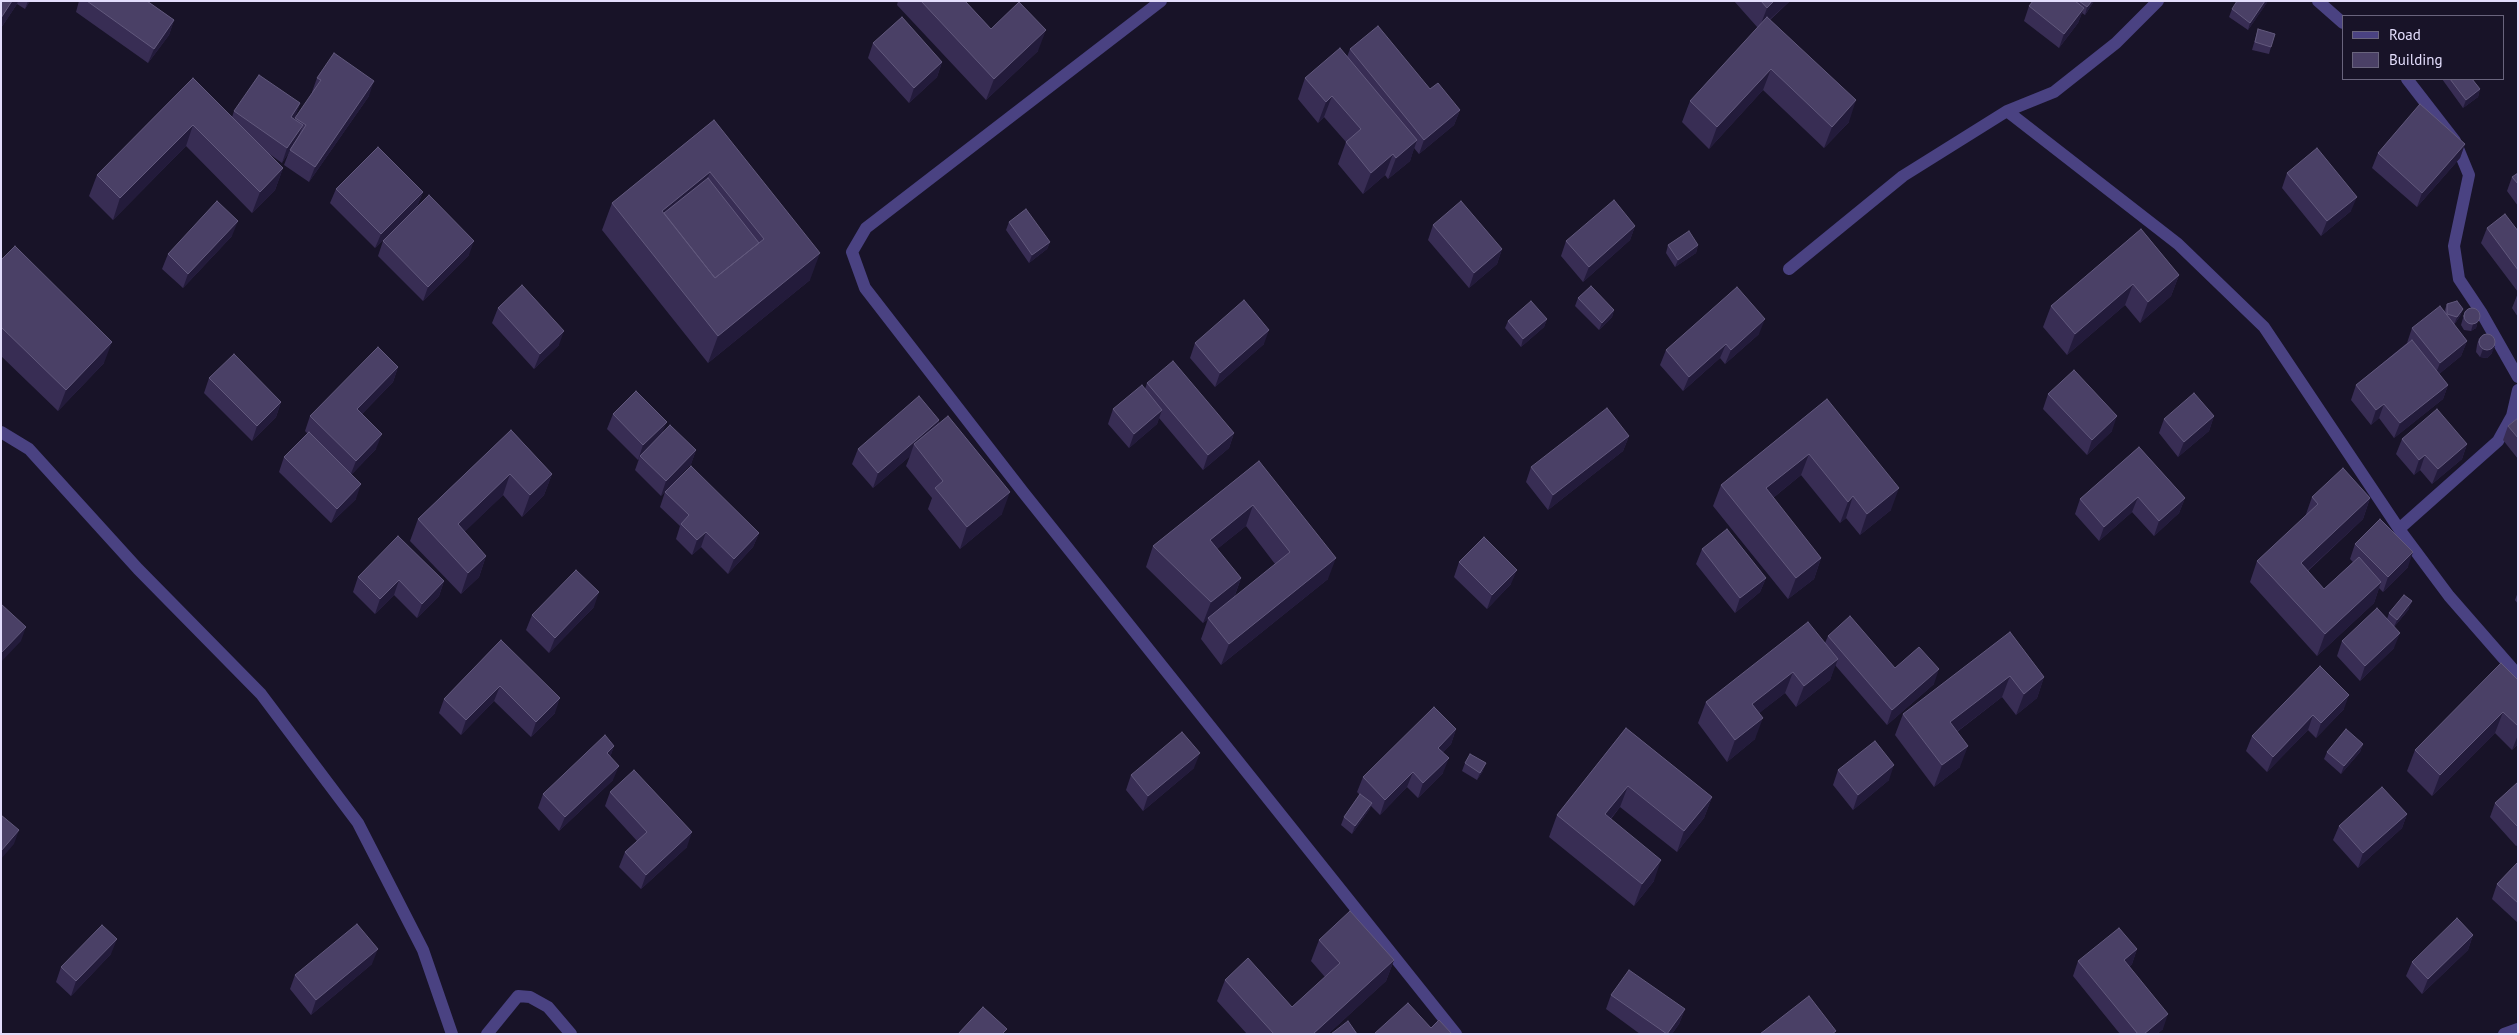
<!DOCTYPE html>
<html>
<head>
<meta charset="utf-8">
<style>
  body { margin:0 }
  #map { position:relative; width:2519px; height:1035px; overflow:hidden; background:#181328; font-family:"PT Sans",sans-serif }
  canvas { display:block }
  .frame { position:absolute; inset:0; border:2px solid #e3ddfc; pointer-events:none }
  .legend { position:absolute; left:2342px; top:15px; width:162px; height:65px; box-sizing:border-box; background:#181328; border:1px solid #69647d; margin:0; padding:6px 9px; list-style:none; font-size:15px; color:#e3ddfc }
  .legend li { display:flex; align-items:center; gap:10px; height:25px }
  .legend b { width:25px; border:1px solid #69647d }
</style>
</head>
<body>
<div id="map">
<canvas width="2519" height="1035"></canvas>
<div class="frame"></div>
<ul class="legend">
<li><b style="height:6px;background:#4a4282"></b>Road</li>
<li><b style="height:14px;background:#4a4066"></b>Building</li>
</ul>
</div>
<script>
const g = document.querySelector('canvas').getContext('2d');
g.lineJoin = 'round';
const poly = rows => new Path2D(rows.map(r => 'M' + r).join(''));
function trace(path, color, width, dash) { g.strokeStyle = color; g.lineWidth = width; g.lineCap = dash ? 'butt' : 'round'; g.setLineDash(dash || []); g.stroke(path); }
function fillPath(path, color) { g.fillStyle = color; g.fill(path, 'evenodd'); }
trace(poly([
  [1161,1,866,228,852,252,865,288,1023,492,1456,1034],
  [2318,1,2343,23],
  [2407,79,2455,141,2469,175,2454,246,2459,279,2481,312,2518,377],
  [2007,111,2178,244,2264,327,2399,529,2449,596,2518,675],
  [1789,269,1903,176,2007,111,2054,92,2116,43,2158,1],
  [1,432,29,449,138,569,261,694,358,823,423,950,452,1034],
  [2399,529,2498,441,2512,416,2518,390],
  [487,1034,518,996,530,997,548,1007,571,1034],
  [2504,1034,2518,1029]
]), '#4a4282', 12);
fillPath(poly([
  [1,1,30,1,25,9,17,4,1,28],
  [79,1,147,1,174,20,169,35,148,63,76,12],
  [898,1,965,1,991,29,1038,51,986,100,897,5],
  [1734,1,1790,1,1770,20,1849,122,1824,148,1763,90,1709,149,1682,122,1690,101,1758,28],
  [2033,1,2094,1,2085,15,2082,13,2078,23,2059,48,2024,21,2029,6],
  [2268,1,2248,30,2229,17,2232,9],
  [2258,29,2271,47,2269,54,2252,50],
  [873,43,942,62,937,77,909,103,868,58],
  [1350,49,1430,89,1460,110,1454,125,1419,154,1414,148,1410,161,1388,179,1385,175,1363,194,1338,164,1346,142,1324,117,1318,123,1298,99,1305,78,1347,57],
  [193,78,232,117,234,111,300,103,294,119,295,120,313,93,312,92,317,78,369,96,309,182,284,165,289,152,282,163,268,153,283,168,275,190,252,213,186,146,113,220,89,196,97,175],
  [2442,79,2472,79,2480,89,2478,97,2463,108],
  [714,120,810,280,708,363,602,230,612,203],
  [2465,144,2460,158,2417,207,2372,168,2378,153],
  [2287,173,2351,211,2321,236,2282,188],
  [2518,173,2518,206,2507,191,2512,177],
  [336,189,423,192,417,206,375,248,330,203],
  [1009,222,1050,242,1047,249,1029,263,1006,230],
  [1433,225,1502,249,1497,264,1469,288,1428,240],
  [1635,226,1630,240,1583,282,1561,256,1566,241],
  [2487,228,2518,231,2518,292,2481,243],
  [2141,229,2179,275,2171,296,2140,323,2125,305,2067,355,2043,327,2051,306],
  [232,236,183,288,162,269,168,254],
  [383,241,469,255,423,301,378,256],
  [1668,245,1698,245,1696,253,1675,267,1666,253],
  [1,260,104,363,58,411,1,356],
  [2518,293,2518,317,2512,308],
  [1578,298,1614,310,1612,317,1599,330,1575,306],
  [2447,304,2463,309,2460,316,2454,325,2467,341,2461,356,2439,374,2448,385,2443,399,2394,438,2379,418,2371,425,2351,400,2356,385,2407,343,2412,328,2444,312],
  [498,308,559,345,534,369,492,323],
  [2465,311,2478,320,2476,328,2471,331,2464,330,2461,325],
  [1547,319,1544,327,1521,347,1505,328,1508,321],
  [1759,334,1725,364,1720,358,1683,391,1660,365,1666,350],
  [2479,338,2492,353,2487,358,2480,357,2476,352,2477,345],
  [1195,343,1264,344,1215,387,1190,358],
  [398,367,393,382,362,414,376,449,351,475,356,499,331,523,279,472,284,457,308,434,305,431,310,416],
  [209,378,281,402,276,417,252,441,204,393],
  [1147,383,1234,433,1229,448,1203,470,1159,418,1157,424,1129,448,1108,424,1113,409,1145,389],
  [2048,394,2112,431,2087,455,2043,409],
  [1827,399,1891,510,1860,535,1846,518,1840,523,1801,475,1773,498,1821,558,1814,579,1788,599,1713,506,1721,485],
  [613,414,663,432,696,450,691,464,661,496,635,470,639,459,638,460,607,429],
  [2214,416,2209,431,2178,457,2159,433,2164,419],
  [2518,418,2518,459,2503,440,2508,426],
  [939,420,938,425,1002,514,960,549,928,509,932,498,906,466,910,456,873,488,852,464,858,449],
  [511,430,552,474,544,495,522,517,503,495,464,532,486,556,479,577,461,594,410,541,418,519],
  [1629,436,1623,451,1548,510,1526,482,1531,467],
  [2402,439,2467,444,2462,459,2432,484,2420,470,2414,475,2396,454],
  [2139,447,2185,498,2179,513,2154,536,2132,512,2099,541,2075,514,2080,499],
  [1259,461,1328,579,1221,665,1201,639,1208,619,1203,623,1146,567,1153,546],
  [1246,526,1275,564,1234,598,1241,578,1217,549],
  [665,492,759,533,753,547,728,574,701,547,692,555,676,539,680,526,660,507],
  [2312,497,2370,498,2363,519,2308,571,2324,589,2353,562,2350,559,2355,544,2408,567,2383,592,2379,588,2374,603,2317,656,2250,582,2257,561,2305,517],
  [1702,549,1766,578,1760,592,1735,613,1696,564],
  [1459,562,1511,584,1487,609,1454,577],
  [358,577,444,581,439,596,417,618,394,595,375,614,353,592],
  [2518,592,2518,604,2515,600],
  [594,607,549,653,526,630,532,615],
  [2409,609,2394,627,2394,648,2360,681,2337,656,2342,641,2387,619,2389,613],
  [2010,632,2044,677,2037,698,2016,715,2002,697,1957,732,1960,767,1934,787,1895,735,1903,714],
  [1828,636,1895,668,1934,684,1887,725,1835,665,1830,680,1796,707,1785,693,1759,713,1755,739,1727,762,1698,723,1706,702,1825,643],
  [501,640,555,713,531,737,494,701,461,735,439,713,444,699],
  [2320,666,2344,709,2316,738,2308,730,2267,772,2246,751,2252,736],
  [2518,680,2518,744,2512,750,2495,733,2432,796,2407,771,2415,750],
  [1626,728,1712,797,1704,818,1677,852,1620,807,1611,819,1654,881,1634,906,1549,837,1557,815],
  [1456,729,1451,744,1443,752,1443,773,1418,798,1407,787,1380,815,1371,806,1369,810,1352,834,1341,825,1344,817,1360,795,1357,792,1363,777],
  [2363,744,2360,752,2341,774,2324,759,2327,752],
  [614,746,610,757,613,780,559,831,538,808,543,794],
  [1465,763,1483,771,1477,780,1462,771],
  [1194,768,1143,811,1126,790,1131,775],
  [1838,770,1889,780,1853,810,1833,785],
  [2518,782,2518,845,2516,846,2490,817,2495,803],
  [610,792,687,847,641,889,619,867,625,852,637,841,605,806],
  [2407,814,2402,828,2358,868,2333,840,2339,826],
  [2518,862,2518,923,2492,899,2497,884],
  [2473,935,2468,950,2422,994,2406,976,2412,962],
  [1319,940,1394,960,1386,981,1328,1034,1247,1034,1217,1001,1225,980,1292,1007,1325,977,1311,961],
  [2137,949,2132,964,2129,967,2163,1029,2157,1034,2120,1034,2073,976,2078,961],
  [111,954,71,996,56,982,61,967],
  [372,964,311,1015,290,989,295,975],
  [1611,995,1685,1009,1679,1024,1672,1034,1640,1034,1606,1009]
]), '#382d54');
fillPath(poly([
  [12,1,18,1,17,4,1,28,1,18],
  [28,1,30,1,25,9],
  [1774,1,1790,1,1759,29,1767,8],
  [2092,1,2094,1,2085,15,2087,7],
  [2265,1,2268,1,2248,30,2250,23],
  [2084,8,2078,23,2059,48,2064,34],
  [174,20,169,35,148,63,154,49],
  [1046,30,1038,51,986,100,994,79],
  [942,62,937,77,909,103,914,88],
  [1771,69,1763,90,1709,149,1717,127],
  [374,81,369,96,309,182,315,167],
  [2480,89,2478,97,2463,108,2466,100],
  [1332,96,1324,117,1318,123,1326,102],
  [1856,100,1849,122,1824,148,1832,127],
  [300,103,295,118,285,131,291,117],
  [1460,110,1454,125,1419,154,1424,140],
  [193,125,186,146,113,220,120,198],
  [303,125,297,140,282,163,287,148],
  [1417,140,1410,161,1388,179,1396,158],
  [2465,144,2460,158,2417,207,2422,193],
  [1393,154,1385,175,1363,194,1371,173],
  [283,168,275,190,252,213,260,192],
  [710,172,700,199,660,217,662,211],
  [423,192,417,206,375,248,381,234],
  [2357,197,2351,211,2321,236,2327,221],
  [238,221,232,236,183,288,188,274],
  [1635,226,1630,240,1583,282,1589,267],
  [474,241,469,255,423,301,428,287],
  [1050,242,1047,249,1029,263,1032,255],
  [1698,245,1696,253,1675,267,1678,260],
  [1502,249,1497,264,1469,288,1474,273],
  [820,253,810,280,708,363,718,336],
  [2179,275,2171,296,2140,323,2148,302],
  [2133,284,2125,305,2067,355,2075,334],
  [2463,309,2460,316,2454,325,2457,317],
  [1614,310,1612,317,1599,330,1602,323],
  [1547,319,1544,327,1521,347,1523,339],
  [1765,319,1759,334,1725,364,1731,350],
  [2478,320,2476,328,2471,331,2473,324],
  [1269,330,1264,344,1215,387,1220,373],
  [564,331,559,345,534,369,540,354],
  [2467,341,2461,356,2434,378,2440,363],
  [112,342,104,363,58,411,66,390],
  [1726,344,1720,358,1683,391,1689,377],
  [2495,346,2492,353,2487,358,2480,357,2483,349],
  [398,367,393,382,352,424,357,409],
  [2448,385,2443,399,2394,438,2400,423],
  [281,402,276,417,252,441,257,426],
  [2384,404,2379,418,2371,425,2376,410],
  [1162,410,1157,424,1129,448,1134,434],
  [2117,416,2112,431,2087,455,2092,440],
  [2214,416,2209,431,2178,457,2184,442],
  [939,420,934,435,914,444,910,456,873,488,878,473],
  [667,422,661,436,640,456,638,460,643,445],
  [1234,433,1229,448,1203,470,1208,455],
  [382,434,376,449,350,476,356,461],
  [1629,436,1623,451,1548,510,1553,495],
  [2467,444,2462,459,2432,484,2438,469],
  [696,450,691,464,661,496,666,481],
  [1809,454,1801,475,1758,510,1766,488],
  [2425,455,2420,470,2414,475,2419,460],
  [510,474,503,495,450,546,458,524],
  [552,474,544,495,522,517,530,495],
  [361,484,356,499,331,523,337,509],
  [1899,488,1891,510,1860,535,1867,514],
  [1010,492,1002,514,960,549,967,527],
  [1853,496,1846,518,1840,523,1848,502],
  [2138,497,2132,512,2099,541,2104,527],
  [2185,498,2179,513,2154,536,2159,521],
  [2370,498,2363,519,2293,584,2301,563],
  [1253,505,1246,526,1202,561,1210,540],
  [706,532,701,547,692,555,697,540],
  [759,533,753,547,728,574,734,559],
  [2413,552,2408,567,2383,592,2388,577],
  [486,556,479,577,461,594,468,573],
  [1336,558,1328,579,1221,665,1229,644],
  [1821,558,1814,579,1788,599,1796,578],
  [1517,570,1511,584,1487,609,1492,595],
  [1241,578,1233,600,1203,623,1211,602],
  [1766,578,1760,592,1735,613,1740,598],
  [399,580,394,595,375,614,380,599],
  [444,581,439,596,417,618,422,604],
  [2381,582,2374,603,2317,656,2325,634],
  [599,592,594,607,549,653,555,638],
  [2412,601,2409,609,2394,627,2397,620],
  [26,627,21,641,1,662,1,653],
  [2400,633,2394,648,2360,681,2365,666],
  [1838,659,1830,680,1796,707,1804,686],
  [1939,669,1934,684,1887,725,1892,710],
  [1793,672,1785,693,1744,725,1752,704],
  [2010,676,2002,697,1942,743,1950,722],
  [2044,677,2037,698,2016,715,2024,694],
  [500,686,494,701,461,735,466,720],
  [2349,695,2344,709,2316,738,2321,723],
  [560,698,555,713,531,737,536,722],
  [2503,712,2495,733,2432,796,2440,775],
  [2313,715,2308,730,2267,772,2273,757],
  [1763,718,1755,739,1727,762,1735,740],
  [1456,729,1451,744,1433,762,1438,748],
  [2518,735,2518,744,2512,750],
  [2363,744,2360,752,2341,774,2344,766],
  [614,746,609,761,607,753],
  [1968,746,1960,767,1934,787,1942,765],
  [1200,753,1194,768,1143,811,1148,796],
  [1449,758,1443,773,1418,798,1423,783],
  [1486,763,1483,771,1477,780,1480,773],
  [1894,765,1889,780,1853,810,1858,795],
  [619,766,613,780,559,831,565,817],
  [1413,772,1407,787,1380,815,1385,800],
  [1628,786,1620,807,1597,835,1605,814],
  [1712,797,1704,818,1677,852,1684,831],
  [1372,803,1369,810,1352,834,1355,826],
  [2407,814,2402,828,2358,868,2363,853],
  [19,830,14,844,1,859,1,851],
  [692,832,687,847,641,889,646,875],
  [1661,860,1654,881,1634,906,1642,884],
  [2473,935,2468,950,2422,994,2428,979],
  [117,939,111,954,71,996,76,981],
  [378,949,372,964,311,1015,316,1000],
  [2137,949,2132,964,2118,975,2124,960],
  [1394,960,1386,981,1328,1034,1313,1034],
  [1685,1009,1679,1024,1672,1034,1667,1034],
  [2168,1014,2163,1029,2157,1034,2144,1034]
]), '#231b3b');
const building = poly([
  [1,1,12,1,1,18,1,1],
  [87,1,147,1,174,20,154,49,87,1],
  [921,1,965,1,991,29,1019,2,1046,30,994,79,921,1],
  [1761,1,1774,1,1767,8,1761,1],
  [2033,1,2075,1,2084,8,2064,34,2029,6,2033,1],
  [2079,1,2092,1,2087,7,2079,1],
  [2237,1,2265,1,2250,23,2232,9,2237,1],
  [902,17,942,62,914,88,873,43,902,17],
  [1767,17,1856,100,1832,127,1771,69,1717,127,1690,101,1767,17],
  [1378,26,1430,89,1438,83,1460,110,1424,140,1350,49,1378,26],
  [2258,29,2275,34,2271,47,2255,42,2258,29],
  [1340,48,1417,140,1396,158,1393,154,1371,173,1346,142,1361,129,1332,96,1326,102,1305,78,1340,48],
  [334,53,374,81,315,167,290,150,306,125,295,118,321,80,317,78,334,53],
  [259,75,300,103,291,117,303,125,287,148,234,111,259,75],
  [193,78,283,168,260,192,193,125,120,198,97,175,193,78],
  [2450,79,2472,79,2480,89,2466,100,2450,79],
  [2420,104,2465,144,2422,193,2378,153,2420,104],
  [714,120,820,253,718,336,612,203,714,120],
  [710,172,764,239,715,278,662,211,710,172],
  [378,147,423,192,381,234,336,189,378,147],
  [2317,148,2357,197,2327,221,2287,173,2317,148],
  [2518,173,2518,184,2512,177,2518,173],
  [708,178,759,243,715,278,664,213,708,178],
  [429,195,474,241,428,287,383,241,429,195],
  [1614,200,1635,226,1589,267,1566,241,1614,200],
  [217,201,238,221,188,274,168,254,217,201],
  [1461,201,1502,249,1474,273,1433,225,1461,201],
  [1026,209,1050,242,1032,255,1009,222,1026,209],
  [2505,214,2518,231,2518,270,2487,228,2505,214],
  [2141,229,2179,275,2148,302,2133,284,2075,334,2051,306,2141,229],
  [1689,231,1698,245,1678,260,1668,245,1689,231],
  [15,246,112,342,66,390,1,327,1,260,15,246],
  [522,285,564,331,540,354,498,308,522,285],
  [1591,286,1614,310,1602,323,1578,298,1591,286],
  [1737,287,1765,319,1731,350,1726,344,1689,377,1666,350,1737,287],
  [1244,300,1269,330,1220,373,1195,343,1244,300],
  [1531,301,1547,319,1523,339,1508,321,1531,301],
  [2457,301,2463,309,2457,317,2447,314,2447,304,2457,301],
  [2440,306,2467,341,2440,363,2412,328,2440,306],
  '2464 316a8 8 0 1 1 16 0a8 8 0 1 1-16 0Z',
  '2479 342a8 8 0 1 1 16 0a8 8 0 1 1-16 0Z',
  [2412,340,2448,385,2400,423,2384,404,2376,410,2356,385,2412,340],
  [378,347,398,367,357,409,382,434,356,461,310,416,378,347],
  [234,354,281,402,257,426,209,378,234,354],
  [1173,361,1234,433,1208,455,1147,383,1173,361],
  [2074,370,2117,416,2092,440,2048,394,2074,370],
  [1142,385,1162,410,1134,434,1113,409,1142,385],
  [636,391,667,422,643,445,613,414,636,391],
  [2194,393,2214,416,2184,442,2164,419,2194,393],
  [919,396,939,420,878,473,858,449,919,396],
  [1827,399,1899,488,1867,514,1853,496,1848,502,1809,454,1766,488,1821,558,1796,578,1721,485,1827,399],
  [1607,408,1629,436,1553,495,1531,467,1607,408],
  [2437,409,2467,444,2438,469,2425,455,2419,460,2402,439,2437,409],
  [948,416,1010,492,967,527,935,488,943,481,914,444,948,416],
  [2518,418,2518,438,2508,426,2518,418],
  [670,425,696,450,666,481,640,456,670,425],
  [511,430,552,474,530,495,510,474,458,524,486,556,468,573,418,519,511,430],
  [309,432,361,484,337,509,284,457,309,432],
  [2139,447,2185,498,2159,521,2138,497,2104,527,2080,499,2139,447],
  [1259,461,1336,558,1229,644,1208,618,1290,552,1253,505,1210,540,1241,578,1211,602,1153,546,1259,461],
  [691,466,759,533,734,559,706,532,697,540,681,524,689,515,665,492,691,466],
  [2343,468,2370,498,2301,563,2324,589,2359,557,2381,582,2325,634,2257,561,2318,504,2312,497,2343,468],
  [2380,519,2413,552,2388,577,2355,544,2380,519],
  [1727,529,1766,578,1740,598,1702,549,1727,529],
  [398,536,444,581,422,604,399,580,380,599,358,577,398,536],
  [1484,537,1517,570,1492,595,1459,562,1484,537],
  [576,570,599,592,555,638,532,615,576,570],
  [2404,595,2412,601,2397,620,2389,613,2404,595],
  [1,604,26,627,1,653,1,604],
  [2377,608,2400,633,2365,666,2342,641,2377,608],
  [1850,616,1895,668,1919,647,1939,669,1892,710,1828,636,1850,616],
  [1808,622,1838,659,1804,686,1793,672,1752,704,1763,718,1735,740,1706,702,1808,622],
  [2010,632,2044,677,2024,694,2010,676,1950,722,1968,746,1942,765,1903,714,2010,632],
  [501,640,560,698,536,722,500,686,466,720,444,699,501,640],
  [2501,663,2518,680,2518,726,2503,712,2440,775,2415,750,2501,663],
  [2320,666,2349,695,2321,723,2313,715,2273,757,2252,736,2320,666],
  [1434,707,1456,729,1438,748,1449,758,1423,783,1413,772,1385,800,1363,777,1434,707],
  [1626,728,1712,797,1684,831,1628,786,1605,814,1661,860,1642,884,1557,815,1626,728],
  [2346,729,2363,744,2344,766,2327,752,2346,729],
  [1182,732,1200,753,1148,796,1131,775,1182,732],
  [605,735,614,746,607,753,619,766,565,817,543,794,605,735],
  [1875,741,1894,765,1858,795,1838,770,1875,741],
  [1470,754,1486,763,1480,773,1465,763,1470,754],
  [634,770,692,832,646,875,625,852,647,832,610,792,634,770],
  [2518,782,2518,827,2495,803,2518,782],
  [2382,787,2407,814,2363,853,2339,826,2382,787],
  [1360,794,1372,803,1355,826,1344,817,1360,794],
  [1,815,19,830,1,851,1,815],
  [2518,862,2518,903,2497,884,2518,862],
  [1350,911,1394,960,1313,1034,1274,1034,1225,980,1248,958,1292,1007,1340,963,1319,940,1350,911],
  [2457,918,2473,935,2428,979,2412,962,2457,918],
  [357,924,378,949,316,1000,295,975,357,924],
  [102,925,117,939,76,981,61,967,102,925],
  [2119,928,2137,949,2124,960,2168,1014,2144,1034,2138,1034,2078,961,2119,928],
  [1629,970,1685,1009,1667,1034,1611,995,1629,970],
  [1809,996,1836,1031,1832,1034,1760,1034,1809,996],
  [1408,1003,1431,1028,1439,1020,1452,1034,1374,1034,1408,1003],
  [983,1007,1007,1029,1002,1034,958,1034,983,1007],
  [1348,1021,1357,1034,1331,1034,1348,1021]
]);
fillPath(building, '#4a4066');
trace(building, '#62597d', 1);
</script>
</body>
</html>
